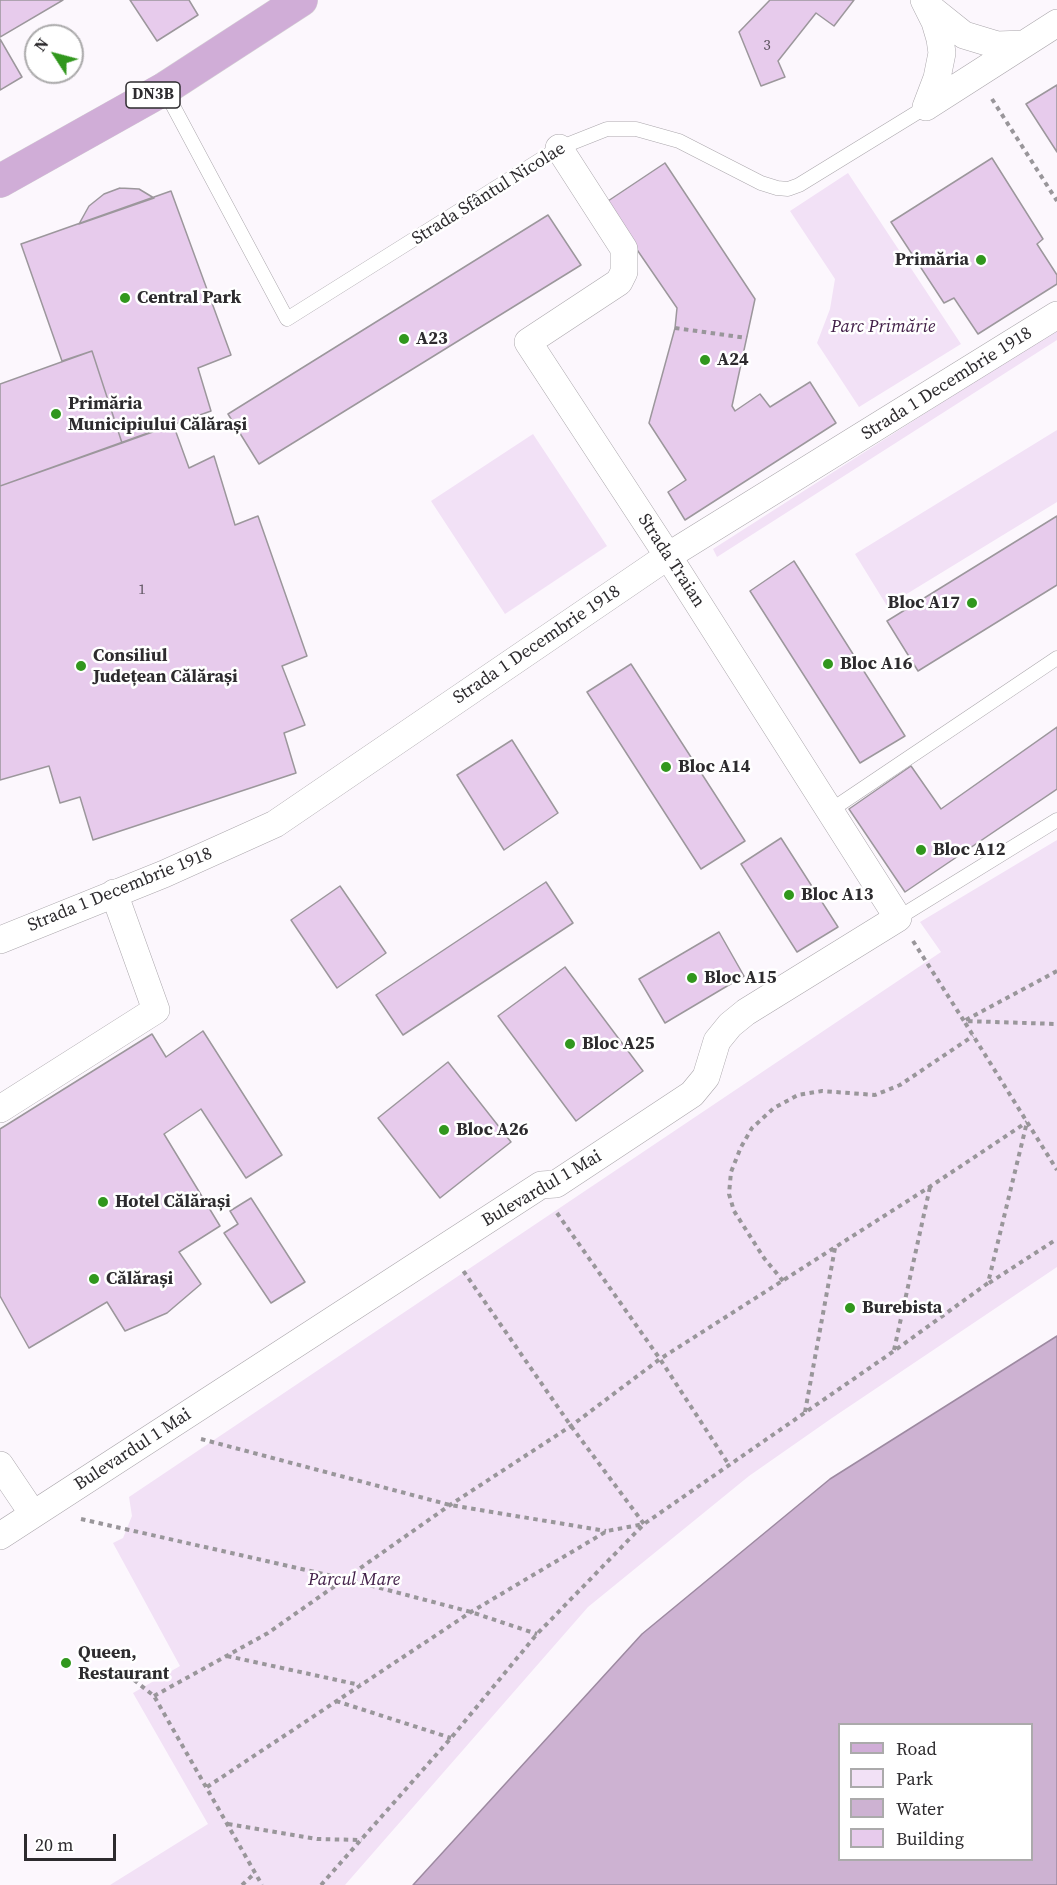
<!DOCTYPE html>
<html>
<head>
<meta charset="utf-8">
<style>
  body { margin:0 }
  #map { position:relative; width:1057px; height:1885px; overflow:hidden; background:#fcf7fd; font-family:"Source Serif 4",serif }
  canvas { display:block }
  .legend { position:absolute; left:838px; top:1723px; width:195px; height:138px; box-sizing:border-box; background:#fff; border:2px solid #abaaab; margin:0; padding:8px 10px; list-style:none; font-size:18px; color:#2d2b2e }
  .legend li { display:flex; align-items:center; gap:12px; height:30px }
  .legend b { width:30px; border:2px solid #abaaab }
  .north { position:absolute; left:24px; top:24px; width:60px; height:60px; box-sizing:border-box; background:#fff; border:2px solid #abaaab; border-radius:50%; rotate:306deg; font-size:16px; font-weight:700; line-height:24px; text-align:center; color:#2d2b2e }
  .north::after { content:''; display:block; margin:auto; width:21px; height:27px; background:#31971d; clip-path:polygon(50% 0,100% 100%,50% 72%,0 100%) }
  .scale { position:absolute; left:24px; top:1834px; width:92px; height:27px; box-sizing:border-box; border:3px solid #2d2b2e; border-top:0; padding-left:8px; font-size:18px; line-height:21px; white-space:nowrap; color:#2d2b2e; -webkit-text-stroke:4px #fff; paint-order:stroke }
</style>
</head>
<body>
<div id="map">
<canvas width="1057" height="1885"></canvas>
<ul class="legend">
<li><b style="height:8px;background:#d0add7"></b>Road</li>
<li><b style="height:16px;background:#f2e1f6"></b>Park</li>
<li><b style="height:16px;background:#cdb2d2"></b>Water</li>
<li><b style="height:16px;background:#e7cbec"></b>Building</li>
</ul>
<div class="north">N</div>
<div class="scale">20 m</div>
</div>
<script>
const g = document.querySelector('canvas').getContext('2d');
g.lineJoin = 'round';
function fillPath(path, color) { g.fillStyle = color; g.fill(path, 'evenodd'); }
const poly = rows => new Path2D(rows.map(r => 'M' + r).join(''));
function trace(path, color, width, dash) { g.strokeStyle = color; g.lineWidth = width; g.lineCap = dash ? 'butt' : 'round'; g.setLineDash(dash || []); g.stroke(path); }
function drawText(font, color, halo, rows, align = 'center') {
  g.font = font + ' "Source Serif 4",serif'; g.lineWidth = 5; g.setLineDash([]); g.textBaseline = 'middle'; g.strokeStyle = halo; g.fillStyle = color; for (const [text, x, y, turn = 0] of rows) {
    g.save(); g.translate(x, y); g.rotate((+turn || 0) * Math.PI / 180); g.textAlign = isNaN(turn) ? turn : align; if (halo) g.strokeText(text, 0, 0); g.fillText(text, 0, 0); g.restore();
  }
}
fillPath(poly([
  [848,173,961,344,859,407,817,343,830,309,835,279,790,211],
  [1057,329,1057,340,717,557,713,549],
  [1057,430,1057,502,887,606,855,554],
  [533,434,607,546,505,614,431,501],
  [1057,840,1057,1267,832,1418,749,1476,588,1607,345,1885,110,1885,208,1824,133,1693,180,1666,113,1543,123,1538,132,1516,129,1497,941,952,920,922]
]), '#f2e1f6');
const water = poly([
  [1057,1336,1057,1885,413,1885,642,1634,830,1479,1057,1336],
  [840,1724,1032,1724,1032,1860,840,1860,840,1724]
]);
fillPath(water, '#cdb2d2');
trace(water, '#9d8aa1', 1.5);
const building = poly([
  [0,0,63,0,0,37,0,0],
  [130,0,189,0,198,15,157,41,130,0],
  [770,0,854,0,834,26,816,13,778,61,785,77,761,86,739,32,770,0],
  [0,39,22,77,0,90,0,39],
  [1057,85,1057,152,1026,104,1057,85],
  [992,158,1043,239,1037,244,1057,275,1057,284,978,334,954,298,944,303,891,222,992,158],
  [665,163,755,299,732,406,735,411,760,394,770,407,810,382,836,423,685,520,668,492,686,480,649,423,675,328,677,308,605,203,665,163],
  [120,188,139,189,154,198,79,224,89,206,104,194,120,188],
  [171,191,231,355,198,368,211,411,122,443,92,351,62,361,21,244,171,191],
  [548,215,581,265,259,464,228,414,548,215],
  [92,351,122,443,0,486,0,384,92,351],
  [173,424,189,468,214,456,235,525,258,516,307,656,282,666,305,725,284,733,296,773,93,840,80,797,60,803,49,766,0,780,0,486,173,424],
  [1057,516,1057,585,918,671,887,621,1057,516],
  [794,561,905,736,860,763,750,591,794,561],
  [631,664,745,841,701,869,587,692,631,664],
  [1057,727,1057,789,905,892,849,809,911,766,941,809,1057,727],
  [512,740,558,813,504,850,457,775,512,740],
  [781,838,838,927,797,952,741,864,781,838],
  [546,882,573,923,403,1035,376,995,546,882],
  [340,886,386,953,337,988,291,920,340,886],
  [719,932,744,976,665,1023,639,979,719,932],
  [565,967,643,1071,576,1121,498,1016,565,967],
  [203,1031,282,1155,246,1178,201,1109,164,1134,220,1226,179,1252,201,1284,167,1313,125,1331,107,1302,29,1348,0,1296,0,1129,152,1034,166,1057,203,1031],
  [448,1062,511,1142,440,1198,378,1118,448,1062],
  [251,1198,305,1282,271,1303,224,1233,238,1224,230,1211,251,1198]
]);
fillPath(building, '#e7cbec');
trace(building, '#9c979c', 1.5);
const lane = poly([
  [164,89,287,319,559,148,607,129,636,129,679,141,761,183,777,188,788,189,799,185,926,107],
  [831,810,1057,658],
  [898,918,1057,820]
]);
const street = poly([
  [924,0,935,22,940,39,942,53,937,78,926,107],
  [929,7,964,35,997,45,1024,44],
  [926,107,1057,23],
  [0,940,164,874,275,824,668,556,1057,315],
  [0,1109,156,1010,114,893],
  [0,1465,33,1514],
  [0,1536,541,1185,556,1184,692,1094,706,1077,717,1041,730,1025,746,1012,898,918,668,556,528,342,619,282,624,272,624,249,559,148]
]);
const primary = poly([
  [0,181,164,89,301,0]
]);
trace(lane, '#aba7ac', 15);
trace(street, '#aba7ac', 28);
trace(primary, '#d5d5d5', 34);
trace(poly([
  [992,99,1057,201],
  [675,328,747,338],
  [913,941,964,1021,1057,1024],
  [1057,971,964,1021,1057,1170],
  [557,1213,660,1359,729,1465],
  [783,1281,764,1258,734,1211,729,1194,731,1172,741,1147,752,1128,774,1108,798,1095,822,1091,875,1095,900,1085,973,1036],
  [989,1283,1057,1239],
  [894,1350,930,1187],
  [805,1412,835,1248],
  [201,1439,450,1505,606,1531],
  [81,1519,346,1579,471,1612,537,1634],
  [227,1656,360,1685],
  [134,1680,154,1696,262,1885],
  [154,1696,268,1633,450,1505,571,1426,660,1359,931,1186,1027,1122],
  [336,1701,451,1738],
  [207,1787,471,1612,607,1531,644,1524,571,1426,462,1269],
  [228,1824,317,1839,362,1840],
  [242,1885,255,1873],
  [321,1885,451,1738,537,1634,644,1524,894,1351,988,1283,1027,1122]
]), '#99969a', 4, [4.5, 4.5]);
trace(lane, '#fff', 14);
trace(street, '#fff', 27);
trace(primary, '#d0add7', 33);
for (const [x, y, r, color] of [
  [981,260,6,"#31971d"],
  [125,298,6,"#31971d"],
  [404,339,6,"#31971d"],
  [705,360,6,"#31971d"],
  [56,414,6,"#31971d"],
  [972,603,6,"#31971d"],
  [828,664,6,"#31971d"],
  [81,666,6,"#31971d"],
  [666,767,6,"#31971d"],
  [921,850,6,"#31971d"],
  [789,895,6,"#31971d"],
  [692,978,6,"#31971d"],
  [570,1044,6,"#31971d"],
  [444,1130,6,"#31971d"],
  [103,1202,6,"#31971d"],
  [94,1279,6,"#31971d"],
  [850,1308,6,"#31971d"],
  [66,1663,6,"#31971d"]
]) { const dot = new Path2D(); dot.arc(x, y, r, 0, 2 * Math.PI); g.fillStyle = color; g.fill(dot); trace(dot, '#fff', 2); }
drawText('15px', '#5c535e', null, [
  ["3",767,46],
  ["1",142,590]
]);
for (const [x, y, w] of [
  [153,95,54]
]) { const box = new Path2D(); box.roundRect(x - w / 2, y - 13, w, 26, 4.5); g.fillStyle = '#fff'; g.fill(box); trace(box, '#2d2b2e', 1.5); }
drawText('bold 16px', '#2d2b2e', null, [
  ["DN3B",153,95]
]);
drawText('18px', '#2d2b2e', '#fff', [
  ["Strada Sfântul Nicolae",489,194,-32],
  ["Strada 1 Decembrie 1918",947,384,-32],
  ["Strada Traian",671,561,57],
  ["Strada 1 Decembrie 1918",537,645,-34],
  ["Strada 1 Decembrie 1918",120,890,-22],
  ["Bulevardul 1 Mai",542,1189,-30],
  ["Bulevardul 1 Mai",133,1450,-33]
]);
drawText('bold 18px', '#2d2b2e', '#fff', [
  ["Primăria",969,260,"right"],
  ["Central Park",137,298],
  ["A23",416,339],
  ["A24",717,360],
  ["Primăria",68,404],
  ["Municipiului Călărași",68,425],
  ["Bloc A17",960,603,"right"],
  ["Consiliul",93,656],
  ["Județean Călărași",93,677],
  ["Bloc A16",840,664],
  ["Bloc A14",678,767],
  ["Bloc A12",933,850],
  ["Bloc A13",801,895],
  ["Bloc A15",704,978],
  ["Bloc A25",582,1044],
  ["Bloc A26",456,1130],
  ["Hotel Călărași",115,1202],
  ["Călărași",106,1279],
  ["Burebista",862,1308],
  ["Queen,",78,1653],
  ["Restaurant",78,1674]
], 'left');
drawText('italic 18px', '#432049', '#fff', [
  ["Parc Primărie",883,327],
  ["Parcul Mare",354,1580]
]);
</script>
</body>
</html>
